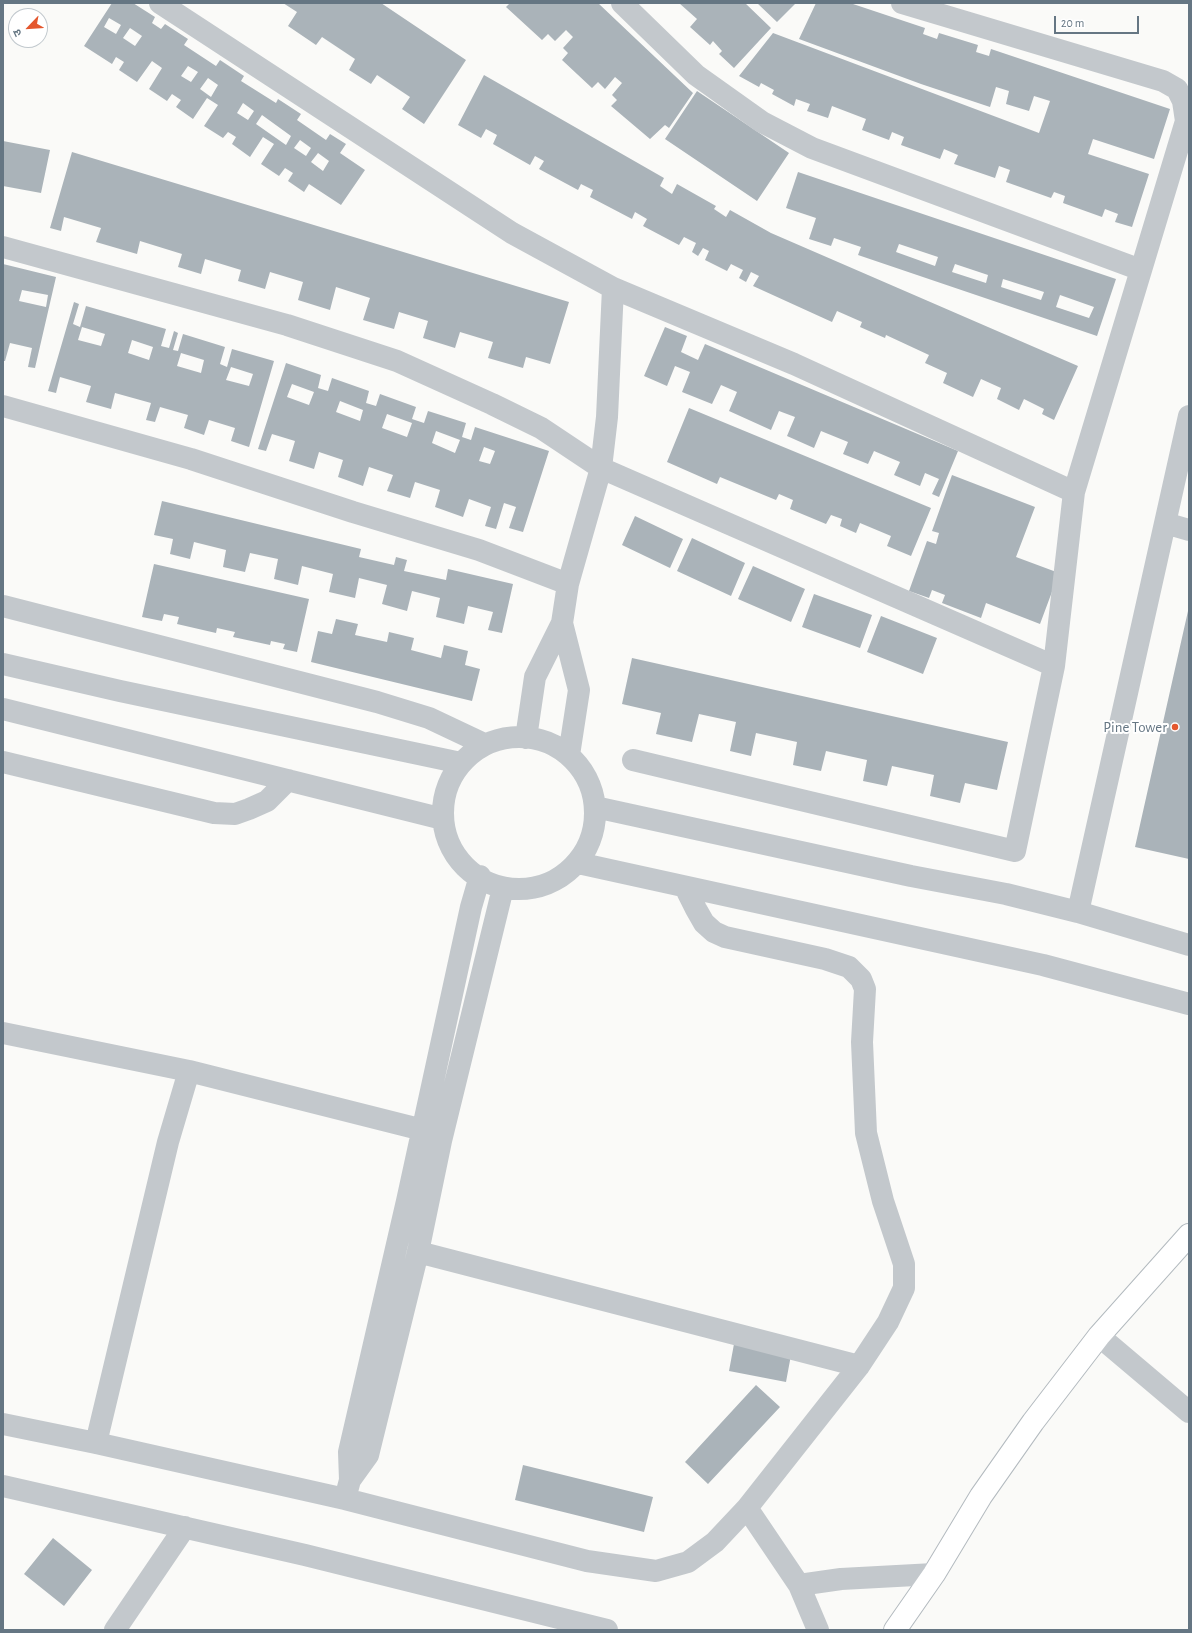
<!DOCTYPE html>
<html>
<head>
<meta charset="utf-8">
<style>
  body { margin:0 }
  #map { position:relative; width:1192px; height:1633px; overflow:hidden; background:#fafaf8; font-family:"Alegreya Sans","Noto Sans Devanagari",sans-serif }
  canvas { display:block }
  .frame { position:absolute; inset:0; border:4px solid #657683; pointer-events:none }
  .north { position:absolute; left:8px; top:8px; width:40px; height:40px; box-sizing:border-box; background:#fff; border:1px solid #c1c8cd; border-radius:50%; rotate:245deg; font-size:11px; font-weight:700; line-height:16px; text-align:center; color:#657683 }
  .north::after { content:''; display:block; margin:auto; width:14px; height:18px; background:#e4572e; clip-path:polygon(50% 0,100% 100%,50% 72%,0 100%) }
  .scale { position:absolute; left:1054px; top:16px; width:85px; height:18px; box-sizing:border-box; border:2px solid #657683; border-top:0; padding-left:5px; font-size:12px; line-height:14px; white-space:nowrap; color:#657683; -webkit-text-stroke:3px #fff; paint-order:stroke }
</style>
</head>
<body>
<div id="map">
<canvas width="1192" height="1633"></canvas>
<div class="frame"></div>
<div class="north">उ</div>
<div class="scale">20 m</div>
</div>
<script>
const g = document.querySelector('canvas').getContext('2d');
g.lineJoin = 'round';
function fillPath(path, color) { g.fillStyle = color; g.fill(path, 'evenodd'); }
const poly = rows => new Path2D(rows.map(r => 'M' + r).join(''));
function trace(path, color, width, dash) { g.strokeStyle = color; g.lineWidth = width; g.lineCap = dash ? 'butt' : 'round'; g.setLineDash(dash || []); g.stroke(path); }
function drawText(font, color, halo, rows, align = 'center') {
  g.font = font + ' "Alegreya Sans",sans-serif'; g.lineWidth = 4; g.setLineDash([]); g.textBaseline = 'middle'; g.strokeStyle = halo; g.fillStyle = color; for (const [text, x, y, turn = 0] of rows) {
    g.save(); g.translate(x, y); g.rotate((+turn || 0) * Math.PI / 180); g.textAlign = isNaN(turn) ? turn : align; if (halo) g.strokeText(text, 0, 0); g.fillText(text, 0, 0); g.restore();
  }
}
fillPath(poly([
  [112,3,133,3,155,17,152,23,161,29,165,24,188,39,184,45,216,66,220,60,244,76,241,81,276,103,278,99,301,114,297,120,326,140,330,134,346,144,340,153,365,170,341,205,309,184,304,192,288,181,293,173,285,168,279,176,261,164,274,144,263,137,250,157,232,144,236,137,228,132,223,138,204,126,218,105,207,98,193,119,176,107,181,100,172,94,167,101,149,89,162,68,152,61,137,82,119,70,124,62,116,57,112,64,84,46],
  [109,18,121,25,116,34,104,27],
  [130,28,142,36,135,46,123,38],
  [188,66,198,72,191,82,181,76],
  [208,78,218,85,211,97,200,89],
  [243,103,254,111,248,120,237,113],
  [262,115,291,136,286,145,256,124],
  [300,140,311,148,306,156,294,148],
  [318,153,329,161,323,171,311,162],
  [283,3,381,3,466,60,424,124,402,109,410,97,377,75,371,84,349,70,355,59,322,37,316,45,288,26,297,12],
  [510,3,598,3,693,93,669,128,665,125,650,139,611,106,617,100,612,95,622,83,615,77,605,89,598,82,592,88,562,60,568,53,563,48,573,37,566,30,555,41,548,34,542,40,506,7],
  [679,3,745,3,771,28,734,68,719,54,722,51,713,41,710,45,690,27,697,19],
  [757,3,796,3,777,22],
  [816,3,850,3,925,28,923,34,937,39,939,33,978,45,976,52,989,56,991,49,1170,109,1154,159,1093,139,1088,154,1149,174,1132,227,1115,222,1118,214,1105,209,1102,217,1063,203,1065,196,1054,192,1051,198,1006,182,1010,170,999,166,995,178,954,164,958,155,944,149,940,159,901,145,904,137,892,132,889,140,862,130,866,119,832,106,828,118,807,111,810,104,796,99,794,106,772,94,774,90,761,83,759,87,739,76,773,33,1039,133,1050,101,1034,96,1029,111,1006,104,1009,91,996,87,990,107,921,84,799,39],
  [484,75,664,178,660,186,672,194,677,184,716,206,714,209,726,217,730,210,771,233,1078,366,1054,420,1042,414,1044,409,1024,399,1019,410,997,399,1001,388,981,379,973,397,943,383,947,373,925,363,929,355,886,335,885,338,860,327,862,322,837,311,832,322,753,286,759,276,751,272,746,282,739,278,743,270,731,264,727,271,705,260,709,251,703,248,698,256,692,252,696,243,684,237,679,245,643,226,647,219,635,212,632,219,590,197,593,190,581,184,578,190,539,169,544,161,535,156,530,165,493,144,497,135,486,129,481,138,458,125],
  [697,91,789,153,757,201,665,139],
  [3,141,50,150,41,193,3,186],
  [72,152,569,302,550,364,526,357,523,368,488,358,493,342,460,332,455,348,423,338,428,321,399,312,394,329,363,320,370,298,336,287,330,310,298,300,303,282,270,272,265,289,238,281,241,270,205,259,201,274,178,267,182,254,140,241,137,254,96,242,101,228,64,217,61,231,50,228],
  [798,172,1116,279,1097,336,858,255,861,247,834,238,831,246,809,239,816,218,786,208],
  [899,244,938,257,935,266,896,252],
  [955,264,988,275,986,283,952,272],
  [1003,279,1044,292,1041,300,1001,287],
  [1060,295,1094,307,1089,318,1056,307],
  [3,264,56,277,35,368,28,367,32,348,10,343,5,361,3,361],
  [22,290,48,295,46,307,19,301],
  [74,302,79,304,73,324,80,327,86,306,166,329,161,346,169,348,174,331,178,333,173,350,178,351,183,334,225,347,220,364,227,367,232,349,274,361,249,447,231,441,235,428,209,420,204,435,184,428,188,415,160,407,155,422,146,420,151,403,115,393,111,409,86,402,91,386,60,377,56,393,48,391],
  [82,327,105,334,101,346,78,340],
  [132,340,153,347,149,360,128,353],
  [181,353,204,360,201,373,177,366],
  [231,367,253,374,249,386,226,380],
  [665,327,687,336,681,352,698,360,705,344,958,451,939,497,932,494,939,479,925,473,920,486,894,475,900,462,874,451,868,464,843,454,848,442,821,431,814,448,787,436,795,417,779,411,771,430,729,411,737,392,721,385,712,404,682,392,690,372,675,366,667,386,644,376],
  [286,363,321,375,318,388,328,391,332,378,369,391,366,403,376,406,380,394,416,407,412,419,424,423,428,411,466,423,462,437,471,440,475,427,549,451,523,532,509,528,516,507,504,503,496,529,485,526,491,507,469,499,463,517,435,507,440,490,415,482,410,498,387,491,393,475,369,467,363,486,338,477,343,460,319,452,314,469,289,461,295,441,272,434,266,451,258,449],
  [292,384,314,392,309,405,287,397],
  [340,401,363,410,360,421,336,412],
  [387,414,412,423,407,437,382,428],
  [436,431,460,440,455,453,432,443],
  [484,447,495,451,490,464,479,461],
  [689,408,931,508,911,556,887,546,891,536,860,523,856,533,840,526,842,519,831,515,826,524,790,509,793,500,779,494,776,500,720,477,717,484,667,462],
  [952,475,1035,507,1016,557,1059,573,1040,624,986,603,981,618,942,603,945,595,932,590,929,598,909,591,927,541,936,544,939,533,932,531],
  [162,501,361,549,359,557,394,565,396,557,407,560,404,571,446,580,448,569,513,584,502,633,488,630,493,612,468,606,464,624,436,617,440,598,412,591,407,611,382,604,387,585,359,578,355,598,329,592,333,574,302,566,298,585,274,579,278,559,250,553,245,572,223,567,226,550,194,542,190,559,170,554,173,539,154,535],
  [635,516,683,539,670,568,622,545],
  [692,538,745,563,731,596,677,571],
  [154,564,309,599,297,652,283,649,285,644,271,641,270,645,233,637,235,632,217,628,216,633,177,624,179,617,164,614,162,621,142,617],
  [753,566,805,589,791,622,738,599],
  [814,594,872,615,860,648,802,627],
  [1188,611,1189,611,1189,859,1135,847],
  [881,616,937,638,923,674,867,652],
  [336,619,358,624,355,635,387,642,389,632,414,638,411,650,441,658,444,645,468,651,465,665,480,669,472,701,311,662,318,631,332,634],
  [632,658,1008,742,997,790,965,783,960,803,930,796,934,775,892,766,887,786,863,781,867,760,826,751,821,771,793,765,797,742,756,733,751,756,730,751,736,722,699,714,692,742,656,734,661,713,622,704],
  [734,1344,791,1355,786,1382,729,1371],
  [756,1385,780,1407,708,1484,685,1462],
  [523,1465,653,1497,644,1532,515,1500],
  [53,1538,92,1570,64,1606,24,1574]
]), '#aab3b9');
const secondary = poly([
  [895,1630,934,1574,981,1496,1033,1422,1099,1336,1189,1235]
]);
trace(secondary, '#b3babf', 24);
trace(poly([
  [160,3,512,233,613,288,794,364,1074,492],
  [622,3,696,75,762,122,812,148,1141,270],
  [3,247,287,325,397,361,492,404,541,428,601,468,1054,666],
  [3,406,191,459,353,512,479,550,568,584],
  [1165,523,1189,530],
  [3,606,377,702,429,718,484,744],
  [562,623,579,690,569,755],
  [3,664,120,691,461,763],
  [3,709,443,819],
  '443 813a76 76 0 1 1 152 0a76 76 0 1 1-152 0Z',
  [526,738,535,677,562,623,568,584,601,468,607,417,613,288],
  [633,760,1015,851,1054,666,1074,492,1186,121,1183,101,1177,89,1163,81,902,3],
  [3,762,214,813,235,814,249,809,267,801,288,780],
  [595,807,911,876,1006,894,1078,912,1189,945],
  [578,863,1043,965,1189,1004],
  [1078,912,1189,416],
  [3,1033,189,1071,423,1130],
  [418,1252,859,1366],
  [1099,1336,1189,1412],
  [3,1424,96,1443,345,1499,587,1561,656,1571,688,1562,715,1542,747,1508,859,1366,888,1322,904,1288,904,1264,883,1201,866,1133,862,1042,865,989,861,979,849,967,825,959,725,937,714,932,704,923,696,909,685,887],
  [96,1443,168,1142,189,1071],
  [350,1480,368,1455,418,1252,441,1141,503,888],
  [3,1486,305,1555,607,1630],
  [345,1499,350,1480,349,1452,407,1201,471,907,480,876],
  [747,1508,799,1585,818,1630],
  [799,1585,841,1579,934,1574],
  [115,1630,185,1527]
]), '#c3c8cc', 22);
trace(secondary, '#fff', 22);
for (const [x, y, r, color] of [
  [1175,727,4,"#e4572e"]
]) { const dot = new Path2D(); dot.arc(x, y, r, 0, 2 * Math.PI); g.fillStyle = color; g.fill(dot); trace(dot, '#fff', 1.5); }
drawText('15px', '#657683', '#fff', [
  ["Pine Tower",1167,727]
], 'right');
</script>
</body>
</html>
